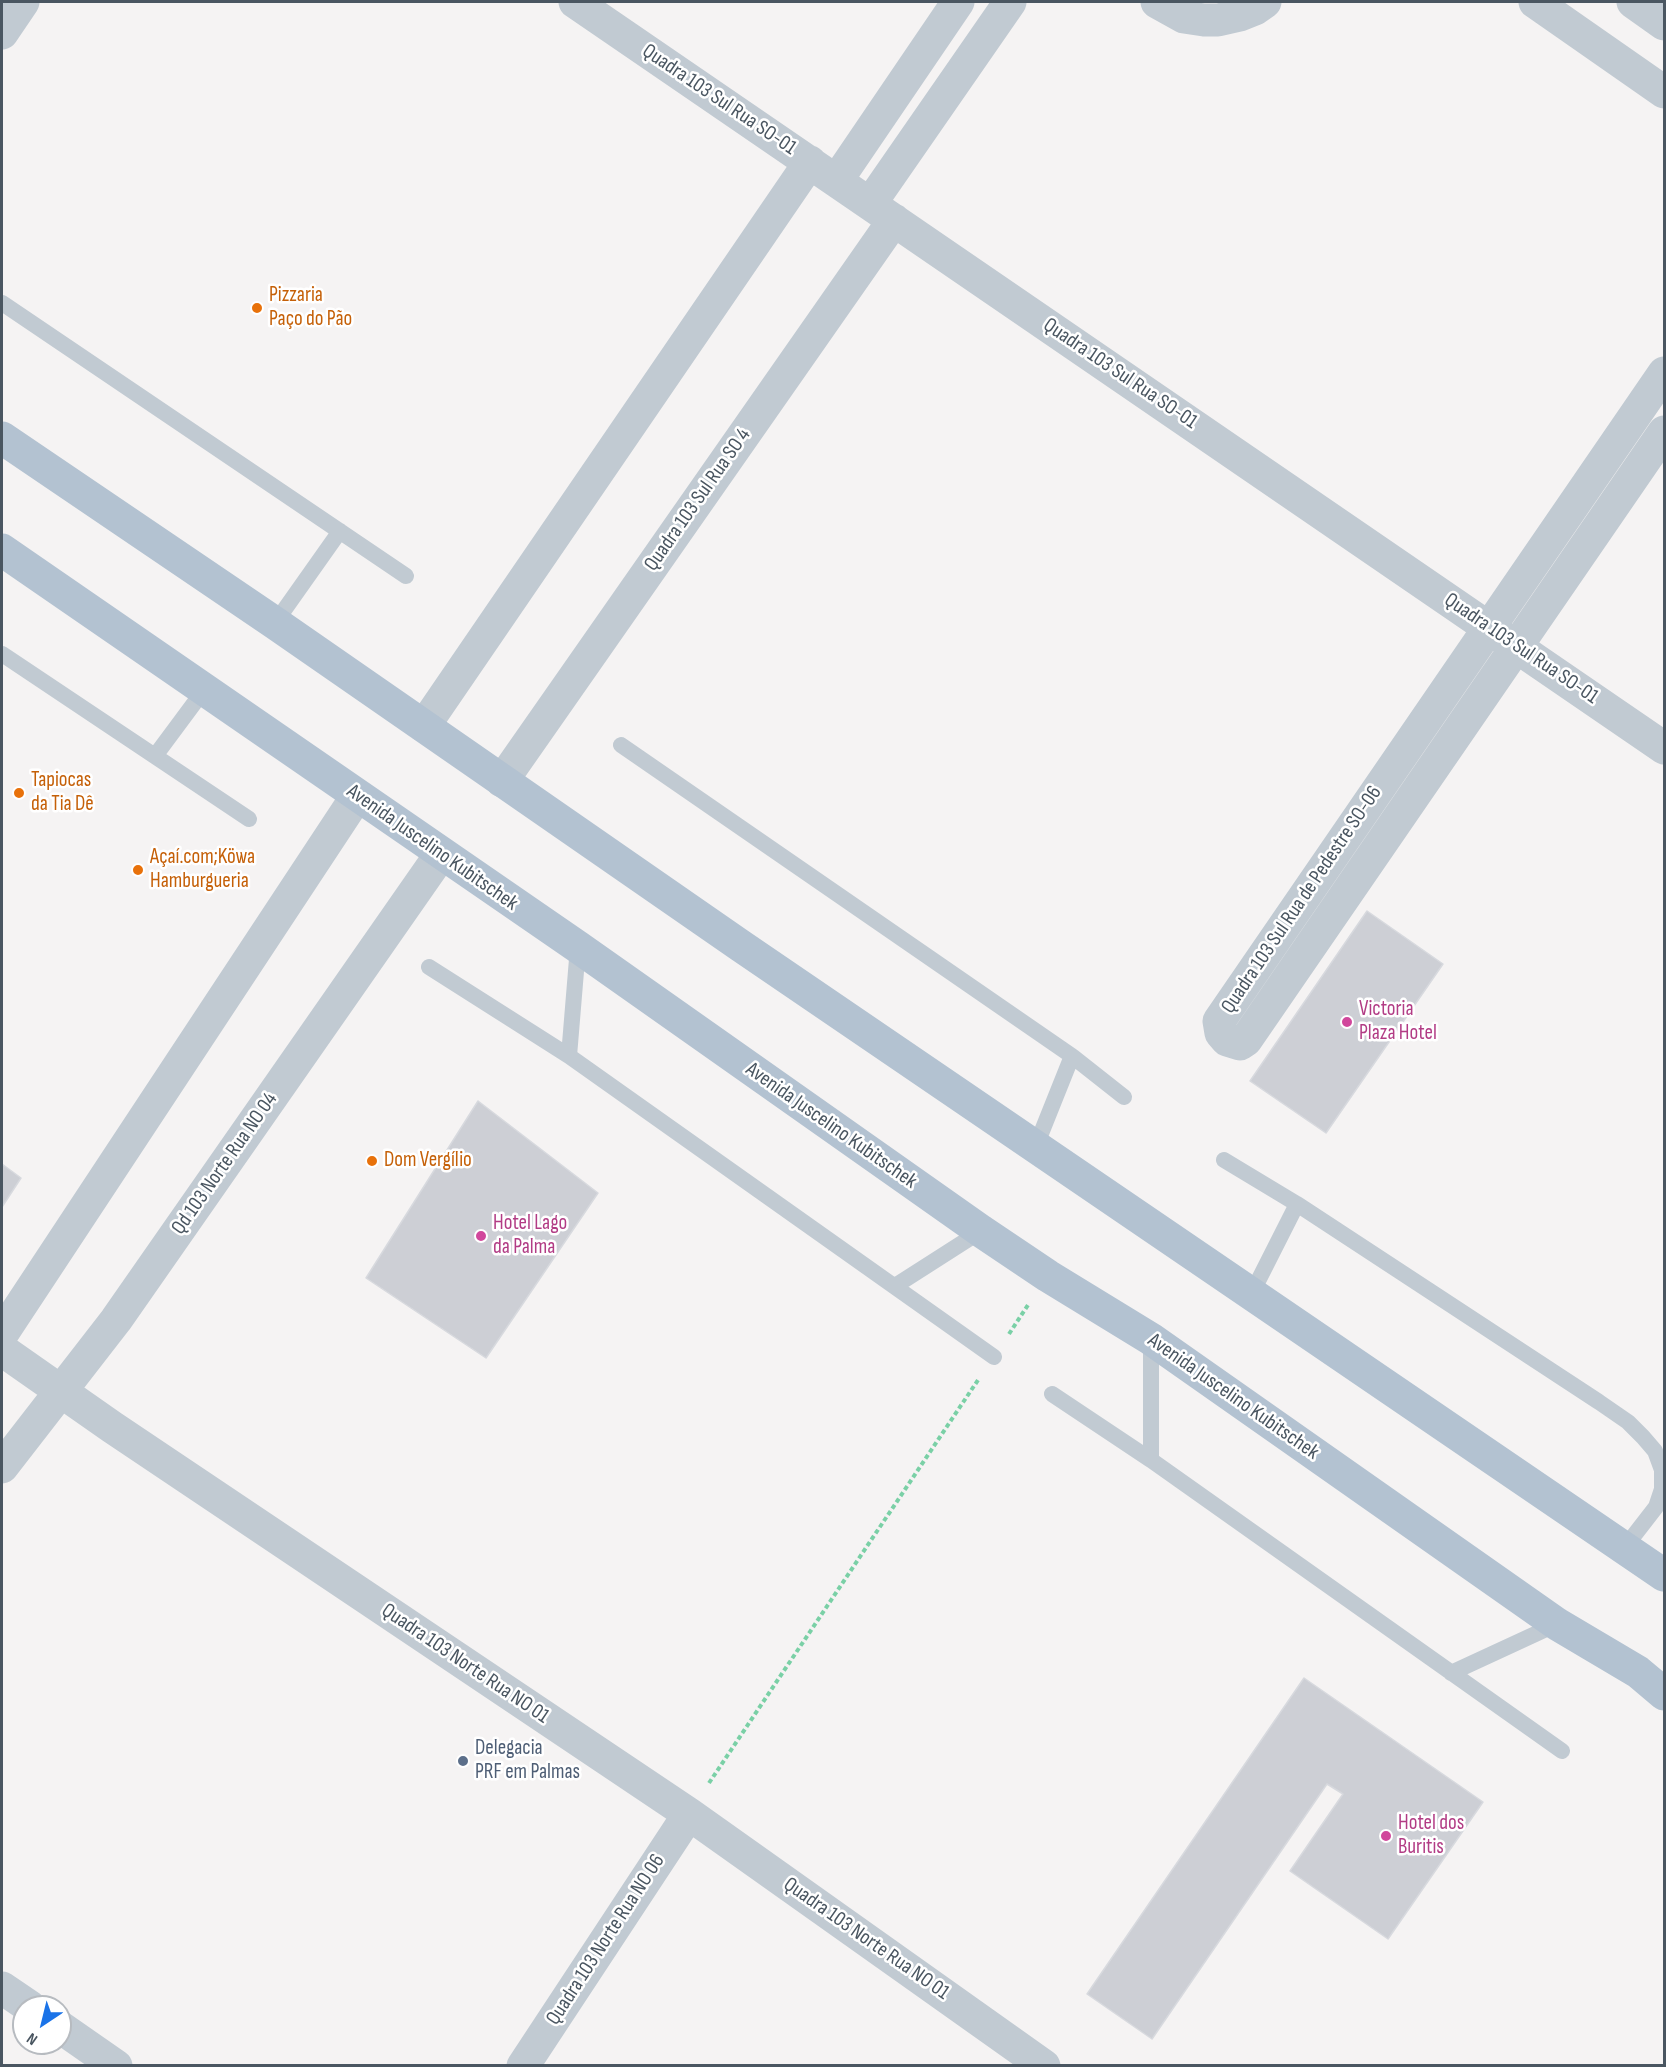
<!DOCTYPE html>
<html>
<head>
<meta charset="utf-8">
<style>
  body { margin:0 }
  #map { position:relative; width:1666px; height:2067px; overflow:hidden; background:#f5f3f3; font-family:"Sofia Sans Condensed",sans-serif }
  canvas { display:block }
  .frame { position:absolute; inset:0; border:3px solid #4a5661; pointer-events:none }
  .north { position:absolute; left:12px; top:1995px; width:60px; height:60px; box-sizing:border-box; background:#fff; border:2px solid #b7bbc0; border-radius:50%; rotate:215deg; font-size:16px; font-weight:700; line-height:24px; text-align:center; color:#4a5661 }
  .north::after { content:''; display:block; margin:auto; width:21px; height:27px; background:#1a73e8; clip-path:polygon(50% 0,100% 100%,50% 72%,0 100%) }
</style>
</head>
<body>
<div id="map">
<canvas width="1666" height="2067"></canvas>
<div class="frame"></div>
<div class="north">N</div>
</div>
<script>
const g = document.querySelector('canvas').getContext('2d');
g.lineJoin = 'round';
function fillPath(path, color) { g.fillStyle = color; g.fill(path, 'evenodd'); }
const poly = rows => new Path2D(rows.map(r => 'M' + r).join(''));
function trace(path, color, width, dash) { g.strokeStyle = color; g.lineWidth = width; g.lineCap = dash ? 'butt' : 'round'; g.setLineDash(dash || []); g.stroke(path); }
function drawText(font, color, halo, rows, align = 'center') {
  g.font = font + ' "Sofia Sans Condensed",sans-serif'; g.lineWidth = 5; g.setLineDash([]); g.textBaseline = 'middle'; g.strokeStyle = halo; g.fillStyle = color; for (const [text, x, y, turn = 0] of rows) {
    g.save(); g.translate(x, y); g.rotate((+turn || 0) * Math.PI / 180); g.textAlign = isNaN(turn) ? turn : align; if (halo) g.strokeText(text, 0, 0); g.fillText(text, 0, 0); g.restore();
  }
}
const building = poly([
  [1367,911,1443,964,1326,1133,1250,1081,1367,911],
  [478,1101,598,1193,486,1358,366,1278,478,1101],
  [2,1164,21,1178,2,1207,2,1164],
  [1304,1678,1483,1802,1388,1939,1290,1871,1343,1794,1327,1784,1152,2039,1087,1994,1304,1678]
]);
fillPath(building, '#cdcfd5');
trace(building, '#d7d9de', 1.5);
trace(poly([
  [1009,1334,1028,1305],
  [709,1783,978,1380]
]), '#7ad0a6', 4, [4.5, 3]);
trace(poly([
  [2,303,406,576],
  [275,623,340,531],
  [2,654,249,819],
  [621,745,1072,1056,1124,1097],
  [155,756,204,690],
  [429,967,569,1056,994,1357],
  [569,1056,578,947],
  [1036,1146,1072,1056],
  [1224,1160,1297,1204,1599,1402,1628,1422,1643,1437,1655,1451,1662,1470,1662,1489,1656,1507,1625,1547],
  [895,1286,981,1231],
  [1252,1293,1297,1204],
  [1052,1394,1151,1460,1562,1751],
  [1151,1460,1151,1339],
  [1451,1673,1557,1624]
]), '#c1cad2', 16);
trace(poly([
  [575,2,1664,748],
  [1157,2,1184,17,1204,20,1218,20,1240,15,1255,9,1265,2],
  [1535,2,1664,92],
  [1633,2,1664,24],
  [2,33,23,2],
  [837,180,958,2],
  [870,204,1010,2],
  [1664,373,1219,1021,1221,1033,1227,1040,1240,1044,1246,1040,1664,432],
  [424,726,810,162],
  [502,781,894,220],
  [2,1334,357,796],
  [2,1350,112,1427,689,1814,1044,2066],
  [2,1467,116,1320,441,854],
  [2,1988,30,2007],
  [60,2027,116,2066],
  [523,2066,689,1814]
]), '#c1cad2', 33);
trace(poly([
  [2,438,275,623,741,946,1664,1575],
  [2,550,578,947,981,1231,1048,1276,1151,1339,1557,1624,1638,1672,1664,1694]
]), '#b3c2d1', 33);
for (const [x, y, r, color] of [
  [257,308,6,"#e8710a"],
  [19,793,6,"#e8710a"],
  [138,870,6,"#e8710a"],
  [1347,1022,6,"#d1479c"],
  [372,1161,6,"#e8710a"],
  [481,1236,6,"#d1479c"],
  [463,1761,6,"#5c6f8a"],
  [1386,1836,6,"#d1479c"]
]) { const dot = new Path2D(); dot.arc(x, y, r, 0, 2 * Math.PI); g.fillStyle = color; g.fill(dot); trace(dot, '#fff', 2); }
drawText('21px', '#4a5661', '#fff', [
  ["Quadra 103 Sul Rua SO-01",719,100,34],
  ["Quadra 103 Sul Rua SO-01",1120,374,34],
  ["Quadra 103 Sul Rua SO 4",698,500,-55],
  ["Quadra 103 Sul Rua SO-01",1521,649,34],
  ["Avenida Juscelino Kubitschek",432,848,35],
  ["Quadra 103 Sul Rua de Pedestre SO-06",1302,900,-56],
  ["Avenida Juscelino Kubitschek",831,1126,35],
  ["Qd 103 Norte Rua NO 04",225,1164,-55],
  ["Avenida Juscelino Kubitschek",1233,1397,35],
  ["Quadra 103 Norte Rua NO 01",465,1664,34],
  ["Quadra 103 Norte Rua NO 01",866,1939,35],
  ["Quadra 103 Norte Rua NO 06",606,1940,-57]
]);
drawText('21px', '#c56008', '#fff', [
  ["Pizzaria",269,296],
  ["Paço do Pão",269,320],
  ["Tapiocas",31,781],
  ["da Tia Dê",31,805],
  ["Açaí.com;Köwa",150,858],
  ["Hamburgueria",150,882],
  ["Dom Vergílio",384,1161]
], 'left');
drawText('21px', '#b23c85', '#fff', [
  ["Victoria",1359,1010],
  ["Plaza Hotel",1359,1034],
  ["Hotel Lago",493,1224],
  ["da Palma",493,1248],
  ["Hotel dos",1398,1824],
  ["Buritis",1398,1848]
], 'left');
drawText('21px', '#4e5e75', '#fff', [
  ["Delegacia",475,1749],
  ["PRF em Palmas",475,1773]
], 'left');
</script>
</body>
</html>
